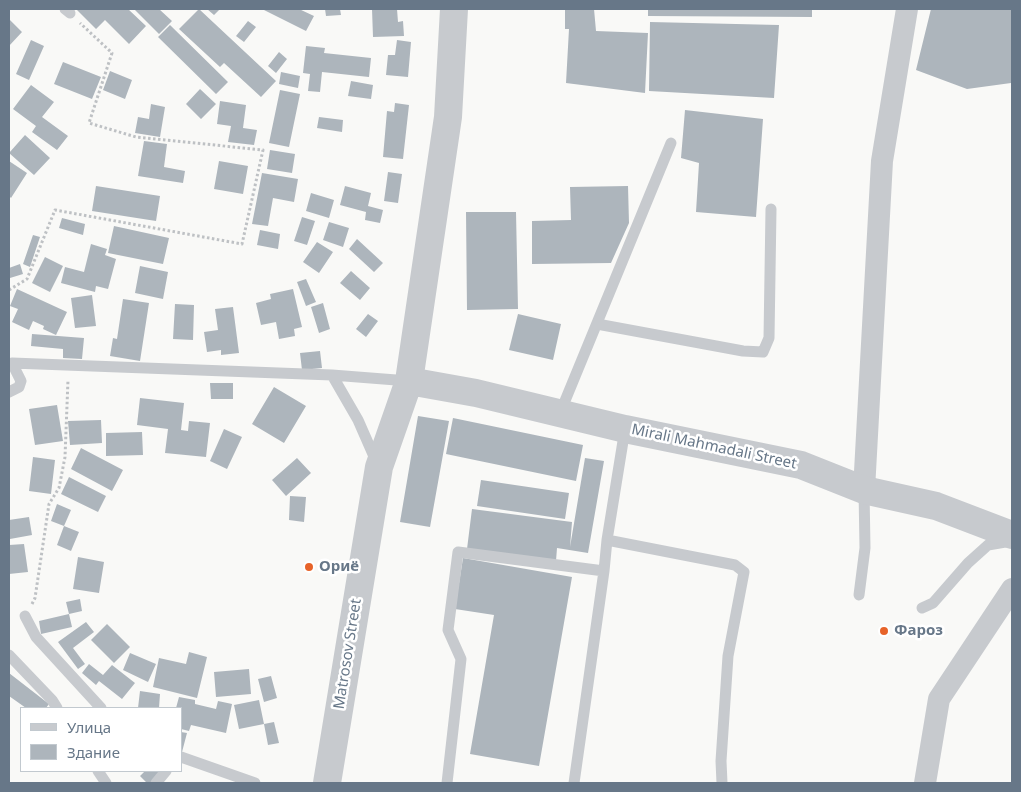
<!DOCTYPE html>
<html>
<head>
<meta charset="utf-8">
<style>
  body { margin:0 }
  #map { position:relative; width:1021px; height:792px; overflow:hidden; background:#f9f9f7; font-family:"Noto Sans",sans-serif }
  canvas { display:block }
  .frame { position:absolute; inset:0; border:10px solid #677788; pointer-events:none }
  .legend { position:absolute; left:20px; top:707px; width:162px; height:65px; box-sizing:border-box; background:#fff; border:1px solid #c2c9cf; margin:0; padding:6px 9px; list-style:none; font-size:15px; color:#677788 }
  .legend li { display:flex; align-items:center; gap:10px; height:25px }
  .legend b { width:25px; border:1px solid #c2c9cf }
</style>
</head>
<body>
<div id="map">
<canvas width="1021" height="792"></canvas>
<div class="frame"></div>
<ul class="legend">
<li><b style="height:6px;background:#c7cace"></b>Улица</li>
<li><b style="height:14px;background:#adb5bc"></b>Здание</li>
</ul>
</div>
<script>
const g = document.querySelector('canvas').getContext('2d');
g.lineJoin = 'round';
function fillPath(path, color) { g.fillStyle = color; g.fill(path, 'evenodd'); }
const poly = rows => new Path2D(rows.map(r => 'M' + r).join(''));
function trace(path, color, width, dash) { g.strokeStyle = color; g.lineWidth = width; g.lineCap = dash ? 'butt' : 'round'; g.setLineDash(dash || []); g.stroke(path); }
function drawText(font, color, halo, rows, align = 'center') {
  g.font = font + ' "Noto Sans",sans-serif'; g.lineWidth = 5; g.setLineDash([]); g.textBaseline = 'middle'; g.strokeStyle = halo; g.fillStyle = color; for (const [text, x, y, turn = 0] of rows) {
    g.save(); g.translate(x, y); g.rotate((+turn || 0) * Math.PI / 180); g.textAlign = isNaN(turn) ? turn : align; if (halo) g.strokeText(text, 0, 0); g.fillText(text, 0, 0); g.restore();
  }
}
fillPath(poly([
  [76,9,128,9,146,26,129,44,105,20,96,29],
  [134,9,159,9,172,21,159,34],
  [199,9,276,81,261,97,224,63,220,67,179,29],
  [207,9,220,9,214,15],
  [262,9,299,9,314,16,306,31],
  [325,9,340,9,341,15,326,16],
  [372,9,397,9,398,22,403,21,404,36,373,37],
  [565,9,594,9,596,31,648,33,645,93,566,83,569,29,565,29],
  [648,9,812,9,812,17,648,16],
  [931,9,1012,9,1012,79,1011,83,967,89,916,70],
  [9,19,22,32,9,46],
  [248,21,256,27,244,42,236,36],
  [650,22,779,25,774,98,649,91],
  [170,25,228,82,216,94,158,37],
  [31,40,44,46,29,80,16,74],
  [397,40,411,42,408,77,386,75,388,55,395,55],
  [306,46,325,48,324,53,371,58,369,77,322,72,320,92,308,91,310,74,303,73],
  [279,52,287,59,276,73,268,66],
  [63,62,101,77,92,99,54,84],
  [110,71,132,80,125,99,103,90],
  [281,72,300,76,298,88,279,84],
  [351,81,373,85,371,99,348,96],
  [31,85,54,102,42,117,68,136,57,150,32,132,36,126,13,109],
  [200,89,216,104,201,119,186,104],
  [280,90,300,94,289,147,269,143],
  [220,101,246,105,243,128,257,130,254,145,228,142,231,126,217,124],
  [395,103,409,105,403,159,383,157,387,111,394,112],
  [151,104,165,107,160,137,135,133,138,117,149,119],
  [685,110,763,119,756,217,696,212,699,163,681,158],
  [319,117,343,120,342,132,317,128],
  [25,135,50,158,34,175,9,153],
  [144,141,167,144,164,167,185,171,183,183,138,176],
  [270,150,295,154,292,173,267,169],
  [9,161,27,173,11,198,9,196],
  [219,161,248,166,243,194,214,189],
  [388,172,402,174,398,203,384,201],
  [262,173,298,179,294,202,273,198,268,226,252,224],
  [96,186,160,196,156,221,92,211],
  [345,186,371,193,368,206,383,210,380,223,365,220,366,212,340,205],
  [628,186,629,223,611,263,532,264,532,221,571,220,570,187],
  [311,193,334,200,329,218,306,211],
  [466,212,516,212,518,309,467,310],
  [302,217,315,221,307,245,294,241],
  [62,218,85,224,83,235,59,228],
  [329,222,349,228,343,247,323,240],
  [114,226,169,238,163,264,108,253],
  [260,230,280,234,278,249,257,245],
  [33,235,40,237,30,267,23,264],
  [357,239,383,263,374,272,349,249],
  [317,242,333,252,319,273,303,262],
  [91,244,107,249,105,255,116,259,108,289,96,286,95,292,61,283,65,267,84,272],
  [45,257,63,266,50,292,32,283],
  [20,264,23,274,10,278,9,268],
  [140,266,168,272,163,299,135,293],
  [351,271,370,288,360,300,340,283],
  [306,279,316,302,306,306,297,282],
  [17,289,67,312,56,335,43,329,44,326,33,321,29,330,12,322,18,309,10,306],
  [293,289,302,327,294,329,295,336,279,339,276,322,261,325,256,303,271,299,270,294],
  [92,295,96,326,75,328,71,298],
  [123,299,149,303,140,361,110,356,113,338,117,339],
  [323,303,330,329,319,333,311,307],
  [175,304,194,305,193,340,173,339],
  [233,307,239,353,221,355,221,350,207,352,204,332,218,330,215,309],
  [368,314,378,321,366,337,356,329],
  [518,314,561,324,553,360,509,350],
  [32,334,84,338,82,359,63,358,63,349,31,346],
  [320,351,322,368,302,370,300,353],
  [210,383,233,383,233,399,211,399],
  [274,387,306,406,284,443,252,424],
  [140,398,184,403,181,430,188,431,189,421,210,423,206,457,165,453,168,429,137,425],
  [57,405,63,441,35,445,29,409],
  [418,416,449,421,430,527,400,522],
  [453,418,583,445,576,481,446,454],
  [101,420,102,443,70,445,68,421],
  [224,429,242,437,227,469,210,461],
  [142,432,143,455,106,456,106,433],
  [81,448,123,470,112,491,71,469],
  [33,457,55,460,51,494,29,491],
  [297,458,311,473,286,496,272,480],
  [585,458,604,461,588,553,557,548,556,561,467,549,472,509,572,522,570,547],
  [69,477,106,496,98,512,61,494],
  [481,480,569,493,565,519,477,506],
  [290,496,306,497,304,522,289,520],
  [57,504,71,510,64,526,51,521],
  [29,517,32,535,10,539,9,520],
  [64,526,79,532,71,551,57,545],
  [24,544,28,572,9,574,9,545],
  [78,557,104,562,99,593,73,589],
  [463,558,572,577,539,766,470,754,494,615,455,609],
  [80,599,82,611,69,614,72,627,41,634,39,621,69,614,66,602],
  [86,622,94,632,73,648,85,664,78,669,58,642],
  [107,624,130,647,114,663,91,640],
  [189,652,207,657,197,698,153,687,159,658,186,664],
  [130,653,156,664,148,682,123,670],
  [89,664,103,675,112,665,135,683,122,699,99,681,96,685,82,673],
  [249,669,251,694,216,697,214,672],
  [9,673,49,704,46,708,26,708,9,696],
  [271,676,277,698,264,702,258,679],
  [140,691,160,694,159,708,138,708],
  [179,697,195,700,195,704,216,709,218,701,232,704,226,733,191,725,189,731,181,729,181,708,176,708],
  [259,700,264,724,239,729,234,705],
  [274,722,279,743,268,745,264,724],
  [181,732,187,733,182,752,181,752],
  [145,771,159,771,163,775,154,783,147,783,140,776]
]), '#adb5bc');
trace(poly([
  [9,290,27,279,55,210,242,244,263,150,136,137,89,123,112,53,80,23],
  [32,604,35,598,49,504,59,488,65,457,68,380]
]), '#bec1c4', 3, [2.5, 2.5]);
trace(poly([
  [65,9,70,13],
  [597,324,743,351,763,352,769,338,771,209],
  [332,375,409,381],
  [9,392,19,387,21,381,12,363,332,375,358,420,376,461],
  [560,413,671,143],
  [607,540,735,565,744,572,728,656,721,761,722,783],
  [859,595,865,548,864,490],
  [922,608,933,603,968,563,988,545,1011,541],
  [25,616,36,637,101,708],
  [9,655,52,700,57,708],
  [181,757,255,783],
  [98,771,106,783],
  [156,783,166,771],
  [447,783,461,659,448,630,458,552,604,571,607,540,625,429],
  [574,783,604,571]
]), '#c7cace', 11);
trace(poly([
  [864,490,882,161,907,9],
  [925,783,939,699,1012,589]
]), '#c7cace', 22);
trace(poly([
  [409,381,476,393,625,429,801,465,864,490,936,506,1012,535],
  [327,783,379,467,409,381,448,117,454,9]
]), '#c7cace', 28);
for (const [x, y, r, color] of [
  [309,567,5,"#e76329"],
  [884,631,5,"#e76329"]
]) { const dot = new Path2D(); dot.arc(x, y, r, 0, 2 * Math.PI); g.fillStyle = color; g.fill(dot); trace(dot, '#fff', 2); }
drawText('15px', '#677788', '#fff', [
  ["Mirali Mahmadali Street",714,447,12],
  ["Matrosov Street",348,654,-81]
]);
drawText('bold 15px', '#677788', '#fff', [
  ["Ориё",319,567],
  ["Фароз",894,631]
], 'left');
</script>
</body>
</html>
